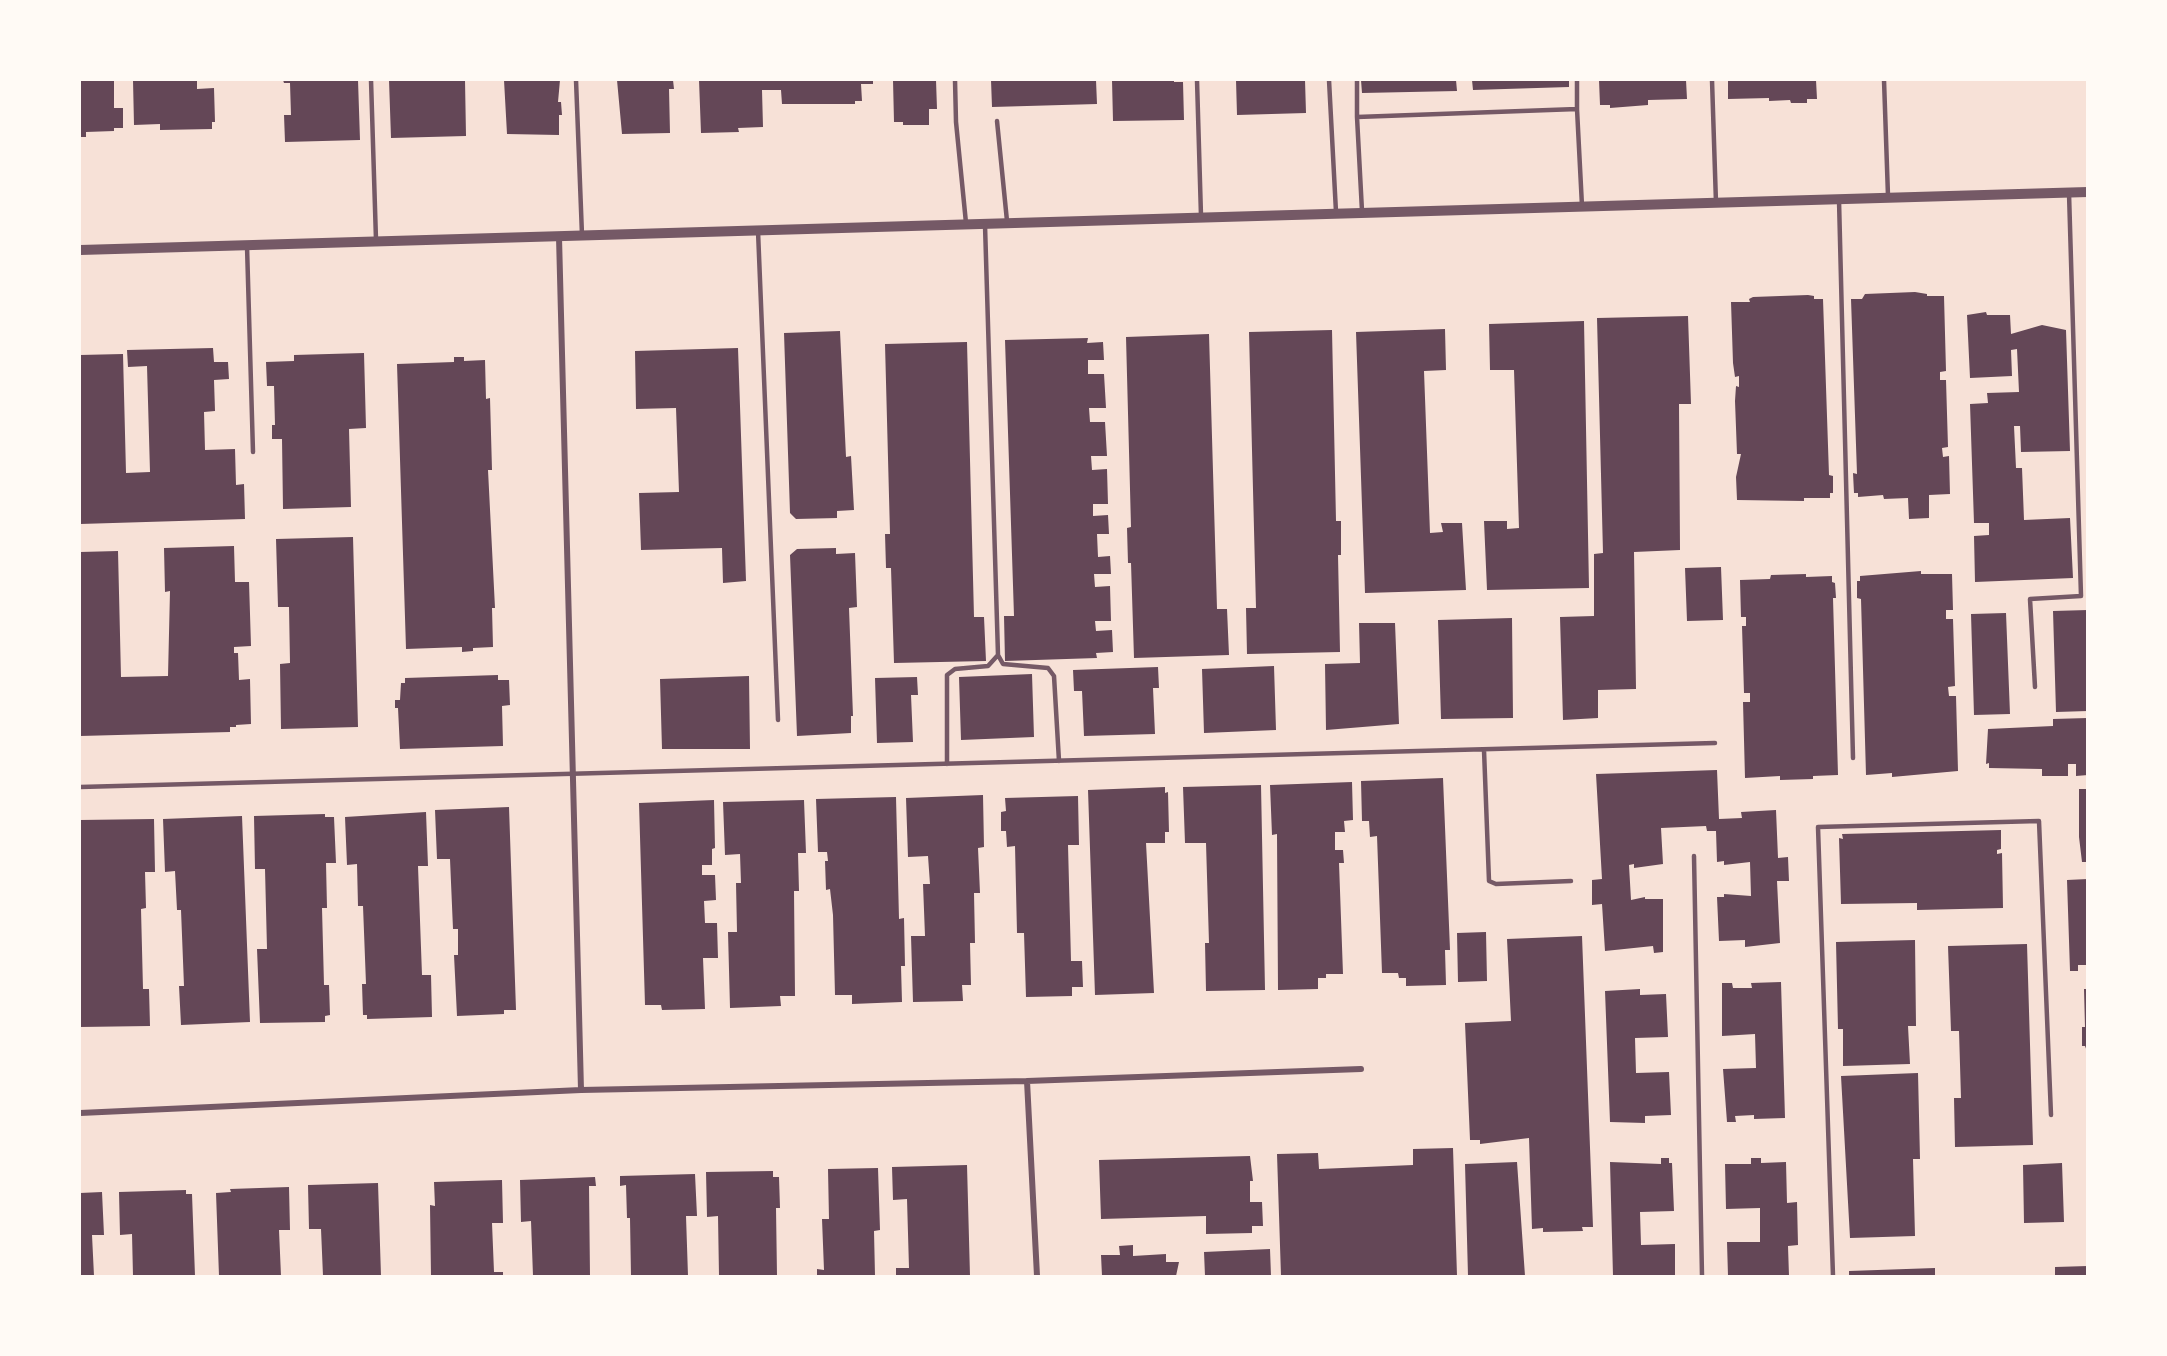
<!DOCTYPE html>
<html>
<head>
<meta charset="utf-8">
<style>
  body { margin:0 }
  #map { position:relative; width:2167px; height:1356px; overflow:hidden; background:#f7e1d7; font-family:"Alegreya Sans",sans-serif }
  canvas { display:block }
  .frame { position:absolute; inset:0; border:81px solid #fffaf5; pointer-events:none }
</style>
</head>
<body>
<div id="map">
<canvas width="2167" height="1356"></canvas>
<div class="frame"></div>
</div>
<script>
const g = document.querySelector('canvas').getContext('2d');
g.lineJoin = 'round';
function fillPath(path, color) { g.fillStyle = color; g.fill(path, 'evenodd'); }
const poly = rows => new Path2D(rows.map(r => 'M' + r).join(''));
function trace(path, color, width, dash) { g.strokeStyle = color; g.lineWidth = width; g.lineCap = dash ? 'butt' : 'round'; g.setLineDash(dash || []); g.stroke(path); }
fillPath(poly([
  [80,80,114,80,114,108,123,108,123,128,114,128,114,131,86,132,86,137,80,137],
  [133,80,197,80,197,89,214,88,215,122,212,122,212,129,160,130,160,124,134,125],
  [283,80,358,80,360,140,285,142,284,115,291,115,290,83,284,83],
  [389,80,465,80,466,136,391,138],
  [504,80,560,80,558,102,561,102,562,115,559,115,559,135,507,134],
  [617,80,673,80,674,89,669,89,670,133,622,134],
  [699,80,873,80,873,84,861,84,862,101,855,101,855,104,782,104,781,90,762,90,763,127,738,128,739,132,701,133],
  [893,80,936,80,937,109,929,109,929,125,903,125,903,122,894,122],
  [991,80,1096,80,1097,104,992,107],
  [1112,80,1174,80,1174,82,1183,82,1184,120,1113,121],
  [1236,80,1305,80,1306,113,1237,115],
  [1361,80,1456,80,1457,91,1362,93],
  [1472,80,1569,80,1569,87,1473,90],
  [1599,80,1686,80,1687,99,1648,100,1648,105,1610,108,1610,105,1600,105],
  [1728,80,1816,80,1817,99,1807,99,1807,103,1791,103,1790,100,1769,101,1769,98,1728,99],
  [1915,292,1927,294,1927,296,1944,296,1946,371,1940,372,1940,380,1946,380,1948,447,1942,448,1943,457,1949,456,1950,494,1929,495,1929,518,1909,519,1908,498,1884,499,1883,495,1858,497,1858,493,1854,493,1853,473,1857,474,1851,299,1862,299,1865,294],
  [1808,295,1814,296,1814,299,1823,299,1829,475,1833,476,1833,493,1830,493,1830,498,1804,498,1804,501,1737,500,1736,477,1741,454,1737,454,1735,401,1736,386,1739,387,1739,376,1735,377,1733,363,1731,302,1750,302,1749,299,1753,297],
  [1986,312,1987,315,2010,315,2011,334,2042,325,2066,330,2070,451,2021,452,2020,426,2014,426,2016,468,2022,468,2024,520,2070,518,2073,578,1975,582,1974,536,1989,535,1989,523,1974,523,1970,404,1988,403,1987,393,2019,392,2017,349,2011,350,2012,376,1970,378,1967,315],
  [1688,316,1691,404,1679,404,1680,550,1634,552,1636,689,1598,690,1598,718,1563,720,1560,617,1594,616,1594,554,1603,553,1597,318],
  [1584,321,1589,588,1487,590,1484,521,1507,521,1507,529,1519,528,1514,370,1490,370,1489,324],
  [1445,329,1446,370,1424,371,1430,533,1443,532,1441,523,1462,523,1466,590,1365,593,1356,332],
  [1332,330,1336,521,1341,521,1341,555,1338,555,1340,652,1247,654,1246,608,1256,608,1249,332],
  [840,331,846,457,851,456,854,510,837,511,837,518,796,519,790,513,784,333],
  [1209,334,1217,609,1227,609,1229,655,1134,658,1131,563,1128,563,1127,528,1131,527,1126,337],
  [1088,338,1087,343,1103,342,1104,360,1088,360,1088,374,1104,374,1106,408,1089,408,1090,422,1105,422,1107,456,1091,456,1092,470,1107,469,1108,504,1093,504,1093,516,1108,515,1109,534,1097,534,1098,557,1110,556,1111,574,1094,574,1095,587,1110,586,1111,621,1095,621,1096,631,1112,630,1113,652,1096,653,1097,658,1005,661,1004,616,1014,616,1005,340],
  [967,342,974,617,984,617,986,661,894,663,891,568,886,568,885,534,890,534,885,344],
  [213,348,214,362,228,362,229,379,214,380,215,411,204,412,205,450,235,449,236,485,244,484,245,519,80,524,80,355,123,354,126,473,150,472,147,366,128,367,127,350],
  [738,348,746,581,723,583,722,548,641,550,639,493,679,492,676,408,636,409,635,351],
  [364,353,366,428,349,429,351,507,283,509,282,439,272,439,272,425,275,425,274,386,267,386,266,362,294,361,294,355],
  [454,357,464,357,464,361,485,360,486,399,490,398,492,470,488,470,495,608,492,608,493,647,473,648,473,651,462,652,462,647,406,649,397,364,454,362],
  [353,537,358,727,281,729,280,664,290,663,289,607,278,607,276,539],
  [234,546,235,582,249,582,251,646,234,647,234,653,238,653,239,680,250,679,251,724,236,725,236,727,230,727,230,732,80,736,80,552,118,551,121,677,168,676,170,591,165,592,164,548],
  [836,548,836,554,855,553,857,607,849,608,853,716,851,716,851,733,797,736,790,555,797,549],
  [1721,567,1723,620,1687,621,1685,568],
  [1921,571,1921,574,1952,574,1953,610,1946,610,1946,619,1953,619,1955,686,1948,687,1949,696,1956,696,1958,771,1892,777,1892,773,1866,775,1861,599,1857,598,1857,581,1860,581,1860,576],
  [1806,574,1806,577,1832,576,1832,582,1835,583,1836,598,1833,598,1838,775,1813,776,1813,779,1780,780,1780,776,1745,778,1743,702,1750,702,1750,693,1744,693,1742,626,1746,626,1746,617,1741,617,1740,580,1770,579,1771,575],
  [2088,610,2088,711,2056,712,2053,611],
  [2006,613,2010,714,1974,715,1971,614],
  [1512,618,1513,718,1441,719,1438,620],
  [1359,623,1395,623,1399,724,1326,730,1325,664,1360,663],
  [1274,666,1276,730,1204,733,1202,669],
  [1158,667,1159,688,1153,688,1155,734,1084,736,1082,691,1074,691,1073,670],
  [1032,674,1034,737,961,740,959,677],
  [498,675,498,680,509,680,510,705,502,706,503,746,400,749,398,708,395,708,395,700,400,700,401,683,405,683,405,678],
  [749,676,750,749,662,749,660,679],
  [917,677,918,695,911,695,913,742,877,743,875,678],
  [2088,718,2088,775,2076,776,2076,764,2068,764,2068,776,2042,776,2042,769,1989,768,1989,763,1986,764,1988,729,2053,726,2053,719],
  [1717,770,1719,819,1742,818,1741,812,1776,810,1778,858,1788,857,1789,881,1777,881,1780,943,1745,947,1745,940,1719,941,1717,897,1724,897,1724,894,1751,896,1750,862,1724,865,1724,861,1717,862,1716,831,1707,831,1706,826,1661,828,1663,864,1634,868,1634,864,1629,865,1631,900,1645,897,1645,899,1663,899,1663,952,1654,953,1653,946,1605,951,1602,904,1592,905,1592,880,1602,879,1596,774],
  [1443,778,1450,950,1445,950,1446,985,1406,986,1406,978,1399,978,1398,973,1382,973,1377,836,1370,837,1369,821,1362,821,1361,781],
  [1352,782,1353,820,1344,821,1345,832,1335,832,1335,850,1343,850,1344,863,1339,863,1343,974,1326,974,1326,978,1318,978,1318,989,1278,990,1277,834,1272,835,1270,785],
  [1261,785,1265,990,1206,991,1205,943,1209,943,1206,843,1185,843,1183,787],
  [1165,787,1165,793,1168,792,1169,832,1165,832,1165,843,1146,843,1154,993,1095,995,1088,790],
  [2079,789,2088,789,2088,862,2082,862,2079,837],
  [983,795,984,847,978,848,980,893,974,893,975,943,970,943,971,985,962,985,963,1001,913,1002,911,936,925,936,923,884,930,884,928,856,908,857,906,798],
  [1078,796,1079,845,1068,845,1071,961,1082,961,1083,987,1072,987,1072,996,1026,997,1024,933,1017,933,1015,846,1007,847,1006,831,1001,831,1001,812,1006,811,1005,798],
  [896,797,899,919,904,918,905,966,901,966,902,1002,852,1004,852,995,835,995,833,915,830,889,826,890,825,861,828,861,827,852,818,852,816,799],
  [714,800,715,848,712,849,712,865,702,865,702,875,715,875,716,900,704,901,705,923,717,923,718,958,703,958,705,1009,662,1010,661,1005,645,1005,639,803],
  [804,800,806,853,798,853,799,891,794,891,795,996,780,996,781,1006,730,1008,728,932,737,932,736,883,741,883,740,854,725,855,723,802],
  [509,807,516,1010,504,1010,504,1014,457,1016,454,955,458,955,458,929,453,929,450,859,437,859,435,810],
  [426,812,428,866,418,866,422,975,431,975,432,1017,367,1019,367,1015,363,1015,362,984,366,984,363,906,358,906,357,864,347,865,345,817],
  [325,814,325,817,334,817,336,863,326,863,327,908,322,908,324,985,329,985,330,1015,325,1016,325,1022,260,1023,257,949,267,949,265,869,255,869,254,816],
  [242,816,250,1022,181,1025,179,986,184,986,181,910,177,910,175,871,165,872,163,819],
  [154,819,155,872,145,872,146,908,141,909,143,989,149,989,150,1026,80,1027,80,820],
  [2001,830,2001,849,1997,850,1997,854,2002,853,2003,908,1917,910,1917,903,1841,904,1839,838,1843,839,1842,834],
  [2088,879,2088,965,2078,965,2078,971,2070,971,2067,880],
  [1486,932,1487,981,1458,982,1457,933],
  [1582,936,1593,1227,1582,1227,1583,1231,1543,1232,1543,1228,1532,1229,1529,1138,1480,1144,1480,1140,1470,1140,1465,1023,1511,1021,1507,939],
  [1915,940,1916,1026,1908,1026,1910,1064,1843,1066,1843,1029,1838,1029,1836,942],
  [2027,944,2033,1145,1955,1147,1954,1098,1961,1098,1959,1031,1951,1031,1948,946],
  [1781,982,1785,1118,1754,1119,1754,1115,1735,1116,1736,1122,1727,1122,1723,1069,1756,1068,1755,1034,1722,1036,1722,983,1732,983,1733,988,1752,988,1751,983],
  [1640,989,1640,995,1666,994,1668,1037,1635,1038,1636,1073,1669,1072,1671,1115,1645,1116,1645,1123,1610,1122,1605,991],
  [2084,989,2088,989,2088,1054,2085,1046,2082,1046,2082,1027,2085,1027],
  [1918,1073,1920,1159,1913,1159,1915,1236,1850,1238,1841,1076],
  [1453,1148,1457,1276,1281,1276,1277,1154,1318,1153,1319,1169,1413,1165,1413,1149],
  [1250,1156,1253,1181,1250,1181,1250,1202,1262,1202,1263,1226,1252,1226,1252,1233,1206,1234,1206,1216,1101,1219,1099,1160],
  [1661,1158,1669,1158,1669,1163,1672,1163,1674,1211,1640,1212,1641,1245,1675,1244,1675,1276,1613,1276,1610,1162,1661,1164],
  [1751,1158,1761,1158,1761,1163,1786,1162,1787,1203,1797,1202,1798,1245,1788,1246,1789,1276,1728,1276,1727,1242,1760,1242,1760,1208,1726,1209,1725,1164,1751,1164],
  [1517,1162,1525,1276,1468,1276,1465,1164],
  [2062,1163,2064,1222,2024,1223,2023,1165],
  [967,1165,970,1276,896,1276,896,1268,909,1268,907,1199,893,1200,892,1167],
  [878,1168,880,1230,874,1231,875,1276,817,1276,817,1269,824,1270,822,1219,829,1219,828,1169],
  [773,1171,773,1177,779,1177,780,1208,776,1208,777,1276,719,1276,718,1216,707,1217,706,1172],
  [695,1174,697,1216,686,1216,688,1276,631,1276,630,1218,627,1218,626,1185,620,1186,620,1176],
  [595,1177,596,1186,589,1186,590,1276,533,1276,531,1221,521,1222,520,1180],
  [502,1180,503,1223,492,1223,494,1272,503,1272,503,1276,431,1276,430,1205,435,1206,434,1182],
  [378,1183,381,1276,323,1276,321,1229,309,1229,308,1185],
  [289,1187,290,1230,279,1230,281,1276,219,1276,216,1193,231,1192,230,1189],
  [186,1190,186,1194,192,1194,195,1276,133,1276,132,1234,120,1235,119,1192],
  [102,1192,104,1235,92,1235,94,1276,80,1276,80,1193],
  [1133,1245,1133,1256,1166,1254,1166,1262,1179,1262,1176,1276,1102,1276,1101,1255,1120,1255,1119,1246],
  [1270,1249,1271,1276,1205,1276,1204,1252],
  [2088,1266,2088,1276,2055,1276,2055,1267],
  [1935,1268,1935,1276,1849,1276,1849,1271]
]), '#644757');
trace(poly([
  [371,80,376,240],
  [576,80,582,235],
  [955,80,956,122,966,223],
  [1197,80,1201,216],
  [1329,80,1336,212],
  [1357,80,1357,117],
  [1577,80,1577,109],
  [1712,80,1716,203],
  [1884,80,1888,196],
  [997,121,1007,221],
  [1839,200,1853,758],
  [1362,211,1357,117,1577,109,1582,206],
  [985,225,998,655,1003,664,1048,668,1054,676,1059,761],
  [758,231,778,720],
  [247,246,253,452],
  [2035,687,2030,599,2081,596,2069,193],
  [1484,750,1489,881,1496,884,1571,881],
  [947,764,947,675,955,669,988,666,998,655],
  [80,787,1715,743],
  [1694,856,1702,1276],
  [1833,1276,1818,827,2039,821,2051,1115]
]), '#755966', 4.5);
trace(poly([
  [559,237,581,1090],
  [1027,1081,1037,1276],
  [80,1113,581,1090,1027,1081,1361,1069]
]), '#755966', 6);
trace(poly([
  [80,250,2088,192]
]), '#755966', 10);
</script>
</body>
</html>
